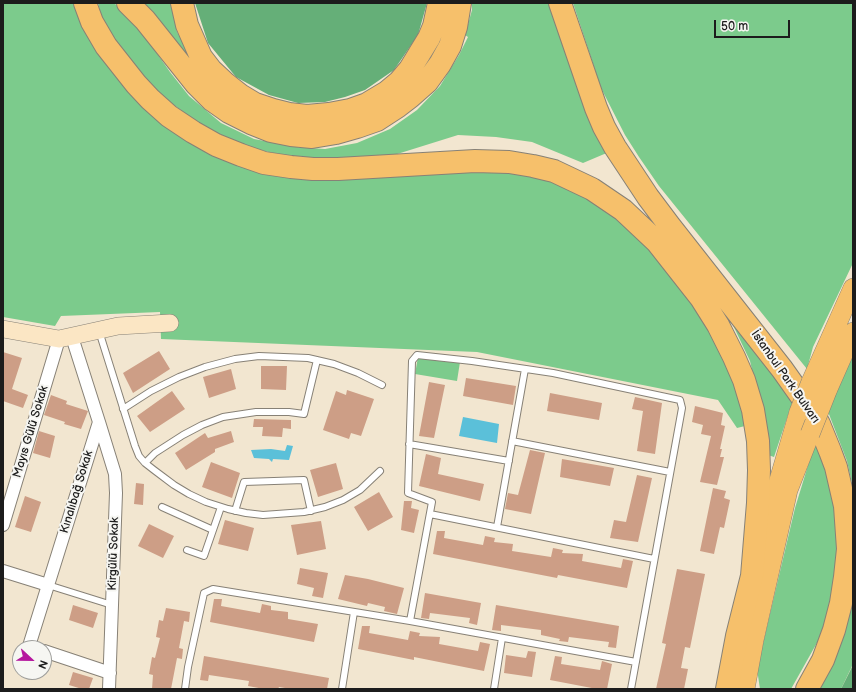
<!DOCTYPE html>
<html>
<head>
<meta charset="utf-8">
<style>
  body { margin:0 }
  #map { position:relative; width:856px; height:692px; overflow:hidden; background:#f2e6d0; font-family:"Balsamiq Sans",sans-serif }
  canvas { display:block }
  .frame { position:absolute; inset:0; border:4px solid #1c1c1c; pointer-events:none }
  .north { position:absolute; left:12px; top:640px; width:40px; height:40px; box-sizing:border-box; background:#f6f6f2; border:1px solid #9f9f9c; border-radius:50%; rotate:112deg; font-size:11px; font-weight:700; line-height:16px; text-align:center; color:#1c1c1c }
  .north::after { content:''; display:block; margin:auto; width:14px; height:18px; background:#b5179e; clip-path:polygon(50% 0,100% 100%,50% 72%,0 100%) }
  .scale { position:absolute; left:714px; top:20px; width:76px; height:18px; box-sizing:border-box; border:2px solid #1c1c1c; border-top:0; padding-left:5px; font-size:12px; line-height:14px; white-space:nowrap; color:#1c1c1c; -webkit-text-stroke:3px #f6f6f2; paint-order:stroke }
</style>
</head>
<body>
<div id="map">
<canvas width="856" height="692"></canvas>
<div class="frame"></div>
<div class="north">N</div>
<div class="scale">50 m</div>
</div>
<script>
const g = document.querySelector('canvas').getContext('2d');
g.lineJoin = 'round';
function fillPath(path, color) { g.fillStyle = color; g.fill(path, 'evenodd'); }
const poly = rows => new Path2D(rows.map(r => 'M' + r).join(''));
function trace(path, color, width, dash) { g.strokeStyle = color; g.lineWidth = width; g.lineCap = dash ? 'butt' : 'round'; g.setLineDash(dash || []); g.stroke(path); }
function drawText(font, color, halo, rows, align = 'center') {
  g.font = font + ' "Balsamiq Sans",sans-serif'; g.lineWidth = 4; g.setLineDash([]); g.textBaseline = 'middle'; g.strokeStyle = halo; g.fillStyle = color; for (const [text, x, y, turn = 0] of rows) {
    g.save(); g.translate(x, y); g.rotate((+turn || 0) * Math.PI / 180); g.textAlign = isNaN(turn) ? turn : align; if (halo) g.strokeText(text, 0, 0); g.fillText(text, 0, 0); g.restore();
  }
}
fillPath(poly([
  [3,3,75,3,105,60,235,160,497,167,561,180,632,226,716,332,735,379,745,426,737,428,718,400,477,352,161,339,160,312,61,316,55,326,3,317],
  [98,3,114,3,122,10,142,32,170,72,189,96,221,123,254,139,296,147,325,149,357,143,390,129,417,110,440,86,459,55,468,37,465,35,472,10,472,3,551,3,609,152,583,163,532,142,496,137,458,135,394,155,327,160,294,158,252,148,213,134,154,90,126,60,102,18],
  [140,3,171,3,177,32,189,54,183,54],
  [573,3,853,3,853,263,813,347,807,369,659,186,639,157,625,135,601,88],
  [732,323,794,397,774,457,768,455,764,421,750,361],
  [853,349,853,488,847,461,827,409],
  [418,357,460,362,457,381,415,374],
  [817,436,830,472,840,558,830,607,818,641,791,689,760,689,757,669,795,508],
  [853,589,853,664,841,689,815,689]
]), '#7ccb8c');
fillPath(poly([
  [195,3,427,3,418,35,394,70,365,90,345,97,325,102,298,103,269,95,236,77,208,43],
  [853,664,853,689,841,689,853,665]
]), '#65af78');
fillPath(poly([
  [463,417,499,424,497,443,459,436],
  [287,445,293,446,289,460,273,459,272,462,269,459,254,458,251,450,271,449,285,451]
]), '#5bc0d9');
fillPath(poly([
  [159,351,170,369,133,393,123,373],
  [3,352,22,358,12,389,28,395,23,408,3,401],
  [261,366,287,366,286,390,261,389],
  [231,369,236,389,209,398,203,377],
  [466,378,516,386,513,405,463,396],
  [429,382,445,385,434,438,419,436],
  [347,390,374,399,361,436,351,433,349,439,323,430,336,391,346,395],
  [172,391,185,409,150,432,137,416],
  [550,393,602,403,599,420,547,411],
  [51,395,67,401,66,404,88,411,81,429,64,424,65,422,44,415],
  [635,397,662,403,655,454,637,451,643,411,632,409],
  [695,406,723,413,721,425,725,426,720,449,722,449,720,457,724,457,717,485,700,482,711,436,701,434,703,425,692,422],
  [254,419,291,420,291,429,283,428,282,437,262,436,263,427,253,427],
  [39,431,55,436,50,458,33,453],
  [231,431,234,442,215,449,215,452,186,470,175,453,205,433,208,438],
  [530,450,545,453,531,514,505,509,508,493,518,495],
  [426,454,441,458,438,474,484,484,480,501,419,486],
  [562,459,614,468,610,486,560,477],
  [211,462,240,473,232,498,202,487],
  [336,463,343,489,318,497,310,470],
  [637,475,652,478,638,542,610,538,614,520,626,522],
  [136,483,144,484,143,505,134,504],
  [713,488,726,491,724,498,730,500,724,528,720,527,714,554,700,551],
  [379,492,393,517,368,531,354,507],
  [25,496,41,502,31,532,15,527],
  [404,501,412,501,411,508,419,510,414,533,401,530],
  [225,520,254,528,248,551,218,544],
  [321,521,326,549,297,555,291,525],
  [149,524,174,536,163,558,138,546],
  [437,531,445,531,444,538,483,545,485,536,495,538,494,542,513,544,512,551,551,557,553,548,563,550,562,553,583,554,582,561,621,568,623,559,633,561,627,588,558,575,557,578,433,554],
  [300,568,328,573,323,598,312,596,314,588,297,584],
  [677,569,705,574,690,648,685,647,681,668,688,669,684,689,656,689,666,644,662,643],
  [345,575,368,579,404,588,397,614,384,611,385,607,368,603,367,606,338,599],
  [425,593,481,603,477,625,469,623,470,618,430,613,429,619,421,618],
  [214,599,222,599,221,606,260,613,262,604,271,606,271,610,288,612,288,619,318,624,314,642,210,622],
  [73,605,98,613,93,628,69,620],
  [496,605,619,626,616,648,608,647,609,642,569,637,568,642,559,641,560,639,541,635,541,630,501,625,501,631,492,630],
  [166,608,190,612,189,622,184,621,179,648,183,649,182,659,177,658,171,689,152,689,153,675,149,674,152,657,155,658,160,638,156,637,159,620,163,621],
  [362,626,370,626,369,633,408,640,410,631,420,633,419,636,440,637,439,644,478,651,480,642,490,644,484,671,414,657,414,660,358,649],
  [528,651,536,652,532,677,504,673,506,655,526,658],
  [204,656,329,678,327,689,291,689,279,687,278,689,264,689,248,686,249,681,209,675,208,681,200,680],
  [555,656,562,657,561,664,600,670,602,661,612,664,607,689,597,689,550,680],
  [73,672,93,678,89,689,82,689,69,685]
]), '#cd9e86');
const lane = poly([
  [99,331,135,446,139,456,145,463,154,470,174,485,189,494,206,502,228,509,246,513,263,515,304,512,325,507,343,500,360,490,380,471],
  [123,409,151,391,179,377,205,367,235,359,259,356,308,358,334,364,358,373,382,385],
  [512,441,670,472],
  [409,444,509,461],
  [145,463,155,453,183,435,202,425,223,417,256,412,289,412,304,414,317,360],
  [162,507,213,530,221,507],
  [235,511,244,482,304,480,311,511],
  [430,514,654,559],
  [497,527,525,369],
  [187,550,204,556,213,530],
  [48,585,112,605],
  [410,621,636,662],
  [185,689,188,667,204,593,213,589,410,621,432,502,408,493,412,361,417,355,472,361,553,373,680,400,682,408,631,689],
  [342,689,354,612],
  [494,689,502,638]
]);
const street = poly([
  [99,422,115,474,116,493,109,689],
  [3,525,59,339],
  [3,571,48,585],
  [34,648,29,646,99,422,72,337],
  [44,651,110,673]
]);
const secondary = poly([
  [3,329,59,339,118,326,170,323]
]);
const primary = poly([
  [811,382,853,288],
  [827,391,853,332],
  [760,545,799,412],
  [745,689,754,640,788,490,810,434]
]);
const highway = poly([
  [85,3,92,22,106,46,136,84,150,99,169,116,193,132,216,145,241,155,264,163,291,167,313,169,338,169,475,161,509,162,533,166,554,171,592,189,623,210,657,242,701,298,718,325,734,357,744,380,753,410,758,441,759,470,758,503,752,576,737,636,727,689],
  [128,3,145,20,196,84,212,100,229,112,251,123,271,131,291,135,312,137,336,133,357,127,377,120,397,107,410,97,427,82,440,64,450,46,456,27,460,3],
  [182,3,187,25,201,57,211,70,226,84,240,95,255,104,273,110,289,114,307,116,329,114,350,110,367,104,387,92,399,82,410,69,429,38,434,26,439,3],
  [560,3,596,108,604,127,615,147,648,197,669,225,782,369,811,410,819,424,830,451,836,467,845,506,848,549,845,577,841,603,834,630,823,660,807,689]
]);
trace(lane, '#878176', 8);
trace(street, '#878176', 14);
trace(secondary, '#878176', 18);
trace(primary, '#878176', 20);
trace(highway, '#878176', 24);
trace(lane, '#fff', 6);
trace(street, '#fff', 12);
trace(secondary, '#fbe6c4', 17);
trace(primary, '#f6c06b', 19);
trace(highway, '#f6c06b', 22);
const primaryBridge = poly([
  [799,412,811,382],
  [810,434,827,391]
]);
trace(primaryBridge, '#878176', 20, []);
trace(primaryBridge, '#f6c06b', 19);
drawText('12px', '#1c1c1c', '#f6f6f2', [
  ["İstanbul Park Bulvarı",785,377,55],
  ["Mayıs Gülü Sokak",31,432,-73],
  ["Kınalıbağ Sokak",77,492,-73],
  ["Kirgülü Sokak",114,554,-88]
]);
</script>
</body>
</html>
